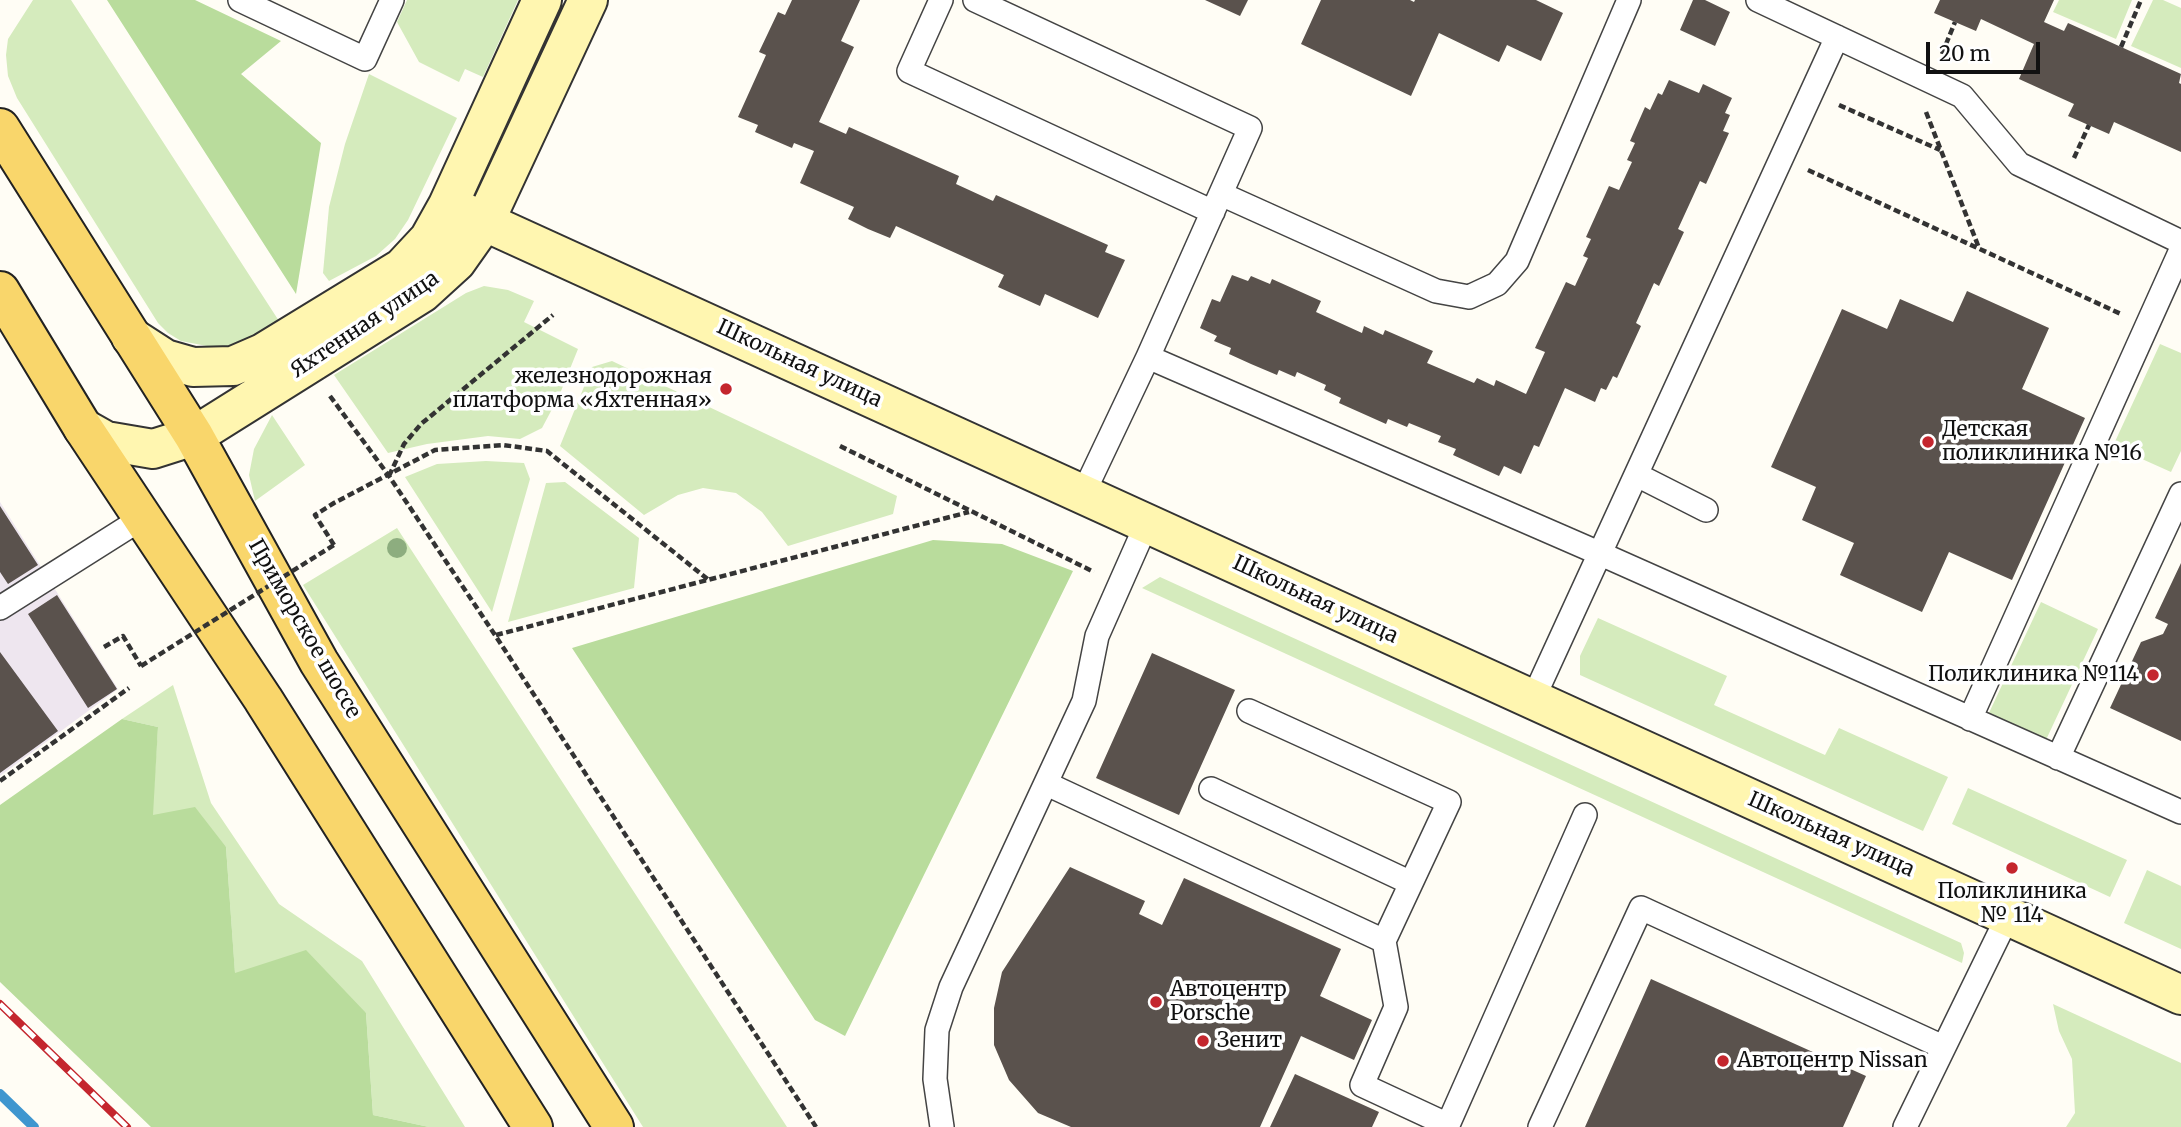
<!DOCTYPE html>
<html>
<head>
<meta charset="utf-8">
<style>
  body { margin:0 }
  #map { position:relative; width:2181px; height:1127px; overflow:hidden; background:#fffdf5; font-family:Merriweather,serif }
  canvas { display:block }
  .scale { position:absolute; left:1926px; top:42px; width:114px; height:32px; box-sizing:border-box; border:4px solid #111; border-top:0; padding-left:9px; font-size:21px; line-height:24px; white-space:nowrap; color:#111; -webkit-text-stroke:5px #fff; paint-order:stroke }
</style>
</head>
<body>
<div id="map">
<canvas width="2181" height="1127"></canvas>
<div class="scale">20 m</div>
</div>
<script>
const g = document.querySelector('canvas').getContext('2d');
g.lineJoin = 'round';
function fillPath(path, color) { g.fillStyle = color; g.fill(path, 'evenodd'); }
const poly = rows => new Path2D(rows.map(r => 'M' + r).join(''));
function trace(path, color, width, dash) { g.strokeStyle = color; g.lineWidth = width; g.lineCap = dash ? 'butt' : 'round'; g.setLineDash(dash || []); g.stroke(path); }
function drawText(font, color, halo, rows, align = 'center') {
  g.font = font + ' Merriweather,serif'; g.lineWidth = 7; g.setLineDash([]); g.textBaseline = 'middle'; g.strokeStyle = halo; g.fillStyle = color; for (const [text, x, y, turn = 0] of rows) {
    g.save(); g.translate(x, y); g.rotate((+turn || 0) * Math.PI / 180); g.textAlign = isNaN(turn) ? turn : align; if (halo) g.strokeText(text, 0, 0); g.fillText(text, 0, 0); g.restore();
  }
}
fillPath(poly([
  [0,502,118,689,0,776]
]), '#eee6ef');
fillPath(poly([
  [33,0,71,0,279,321,237,345,212,347,181,341,168,333,158,323,17,98,8,76,6,55,8,39],
  [407,0,518,0,483,77,465,69,459,82,419,62,397,22],
  [2059,0,2132,0,2116,39,2053,12],
  [2153,0,2163,0,2181,8,2181,68,2131,46],
  [369,74,457,118,408,220,395,239,376,256,329,281,323,273,329,207,345,144],
  [484,286,508,290,534,301,524,322,578,349,559,396,542,428,520,439,488,436,427,444,388,453,334,375,466,293],
  [2160,344,2181,353,2181,451,2171,472,2113,446],
  [612,361,897,496,893,514,788,546,762,512,736,493,703,488,678,495,644,515,560,446,592,367],
  [272,415,305,465,255,501,249,475,254,449],
  [486,461,524,463,530,479,492,612,405,477,437,464],
  [565,482,639,538,634,588,508,622,546,483],
  [397,528,787,1127,643,1127,303,585],
  [1160,577,1961,943,1964,953,1962,963,1142,588],
  [2041,602,2098,629,2045,742,1988,715],
  [1598,618,1727,676,1714,705,1825,755,1839,728,1948,777,1923,831,1580,675,1580,656],
  [173,685,211,803,279,904,362,961,465,1127,429,1127,373,1115,366,1013,235,974,226,847,152,816,158,727,122,719],
  [1968,788,2127,860,2110,897,1952,824],
  [2147,870,2181,886,2181,949,2124,923],
  [2053,1004,2181,1063,2181,1127,2066,1127,2075,1113,2072,1059,2059,1031]
]), '#d5ebbd');
fillPath(poly([
  [107,0,195,0,281,41,241,74,321,143,296,294],
  [933,540,1002,544,1073,571,845,1036,815,1020,572,648],
  [122,719,158,727,153,815,195,807,226,847,235,973,306,950,366,1013,373,1115,429,1127,151,1127,0,982,0,805]
]), '#b9dc9c');
trace(poly([
  [0,1094,34,1127]
]), '#3f96cf', 10);
fillPath(poly([
  [792,0,860,0,841,41,854,47,819,122,846,134,849,127,959,176,956,184,993,201,996,195,1108,245,1105,252,1125,260,1098,318,1045,294,1040,306,998,287,1004,275,896,226,890,238,868,229,848,219,854,207,800,183,814,151,794,143,792,148,755,132,758,125,738,117,766,55,759,52,778,12,785,15],
  [1205,0,1248,0,1240,16],
  [1321,0,1410,0,1414,2,1415,0,1536,0,1563,13,1541,61,1507,45,1499,62,1439,33,1411,96,1301,44],
  [1693,0,1705,0,1730,12,1715,46,1680,30],
  [1940,0,2054,0,2044,22,2064,31,2068,23,2181,74,2179,83,2181,84,2181,152,2114,122,2109,134,2068,116,2074,104,2019,79,2034,44,1981,19,1976,31,1934,13],
  [1669,80,1699,93,1703,84,1732,98,1725,113,1730,115,1723,131,1729,133,1706,184,1700,181,1678,229,1684,232,1659,286,1654,283,1636,323,1641,326,1617,378,1613,376,1606,390,1601,388,1595,402,1565,388,1539,447,1534,445,1521,474,1504,466,1499,476,1453,455,1456,449,1438,442,1441,436,1409,423,1407,427,1388,419,1386,424,1339,403,1341,398,1324,390,1326,385,1297,372,1295,377,1279,370,1277,375,1251,364,1229,354,1231,348,1214,341,1217,336,1200,328,1212,299,1220,302,1232,275,1248,281,1251,276,1270,284,1272,279,1321,301,1316,312,1362,333,1364,326,1383,335,1385,330,1433,351,1427,363,1474,383,1477,378,1494,386,1496,380,1526,394,1545,352,1535,348,1566,282,1575,286,1588,258,1583,256,1591,239,1586,237,1609,186,1619,190,1632,162,1627,160,1635,143,1630,141,1645,107,1650,110,1658,93,1662,95],
  [1967,291,2049,328,2022,389,2085,418,2012,580,1949,552,1922,612,1840,575,1854,543,1802,520,1816,487,1771,467,1842,309,1887,329,1900,299,1953,322],
  [0,506,38,565,8,584,0,572],
  [2181,563,2181,741,2110,708,2141,642,2163,634,2168,624,2155,618],
  [57,595,117,689,88,708,28,614],
  [0,652,58,731,0,773],
  [1152,653,1235,690,1179,815,1096,778],
  [1070,867,1145,901,1139,914,1162,925,1184,878,1341,949,1320,996,1372,1020,1354,1060,1301,1036,1260,1127,1071,1127,1038,1113,1009,1080,994,1045,994,1008,1002,972],
  [1651,979,1866,1076,1843,1127,1585,1127],
  [1295,1074,1379,1112,1372,1127,1270,1127]
]), '#5a524d');
const lane = poly([
  [240,0,365,59,392,0],
  [941,0,909,71,1213,212],
  [975,0,1250,128,1148,357,1601,554,2181,812],
  [1758,0,1962,96,2019,164,2181,242],
  [1221,194,1436,291,1469,297,1497,284,1517,261,1629,0],
  [1637,475,1706,510],
  [1083,494,1148,357],
  [0,608,144,517],
  [1533,699,1837,37],
  [1249,711,1449,802,1384,941,1396,1007,1362,1085,1448,1125],
  [1970,719,2181,250],
  [2058,758,2181,494],
  [1047,784,1384,941],
  [1211,789,1411,883],
  [942,1127,935,1079,937,1030,951,987,1084,701,1097,636,1147,523],
  [1447,1127,1585,815],
  [1540,1127,1641,908,1943,1047],
  [1905,1127,2008,916]
]);
const secondary = poly([
  [448,205,2181,995],
  [131,337,165,359,193,367,233,366,263,353,402,268,429,239,448,205,542,0],
  [83,428,106,441,153,449,194,436,422,293,456,262,485,221,588,0]
]);
const primary = poly([
  [0,128,194,436,319,662,614,1127],
  [0,291,83,428,263,699,533,1127]
]);
trace(lane, '#444', 26);
trace(secondary, '#333', 42);
trace(primary, '#222', 42);
trace(poly([
  [2121,47,2141,0],
  [1942,54,1955,22],
  [1839,105,1940,150],
  [1926,112,1979,248],
  [2074,158,2089,125],
  [1808,170,2121,314],
  [330,396,389,476,495,635,816,1127],
  [840,446,1094,572],
  [389,476,404,444,421,424,553,315],
  [334,545,315,515,334,503,435,450,503,445,547,451,710,581],
  [496,635,969,512],
  [104,647,123,636,141,666],
  [0,781,129,688]
]), '#333', 4.5, [7, 3.5]);
trace(lane, '#fff', 23);
trace(secondary, '#fff6b0', 38);
trace(primary, '#f9d66b', 38);
const rail = poly([
  [0,1004,127,1127]
]);
trace(rail, '#c4262e', 8);
trace(rail, '#fff', 5, [16]);
trace(poly([
  [141,666,334,545]
]), '#333', 4.5, [7, 3.5]);
g.fillStyle = '#8dad7f';
for (const [x, y] of [
  [397,548]
]) { g.beginPath(); g.arc(x, y, 10, 0, 2 * Math.PI); g.fill(); }
for (const [x, y, r, color] of [
  [726,389,7,"#c4262e"],
  [1928,442,7,"#c4262e"],
  [2153,675,7,"#c4262e"],
  [2012,868,7,"#c4262e"],
  [1156,1002,7,"#c4262e"],
  [1203,1041,7,"#c4262e"],
  [1723,1061,7,"#c4262e"]
]) { const dot = new Path2D(); dot.arc(x, y, r, 0, 2 * Math.PI); g.fillStyle = color; g.fill(dot); trace(dot, '#fff', 2.5); }
drawText('21px', '#111', '#fff', [
  ["Яхтенная улица",365,325,-34],
  ["Школьная улица",799,364,25],
  ["Школьная улица",1315,600,25],
  ["Приморское шоссе",304,629,60],
  ["Школьная улица",1831,835,24]
]);
drawText('21px', '#111', '#fff', [
  ["железнодорожная",712,377,"right"],
  ["платформа «Яхтенная»",712,401,"right"],
  ["Детская",1942,430],
  ["поликлиника №16",1942,454],
  ["Поликлиника №114",2139,675,"right"],
  ["Поликлиника",2012,892,"center"],
  ["№ 114",2012,916,"center"],
  ["Автоцентр",1170,990],
  ["Porsche",1170,1014],
  ["Зенит",1217,1041],
  ["Автоцентр Nissan",1737,1061]
], 'left');
</script>
</body>
</html>
